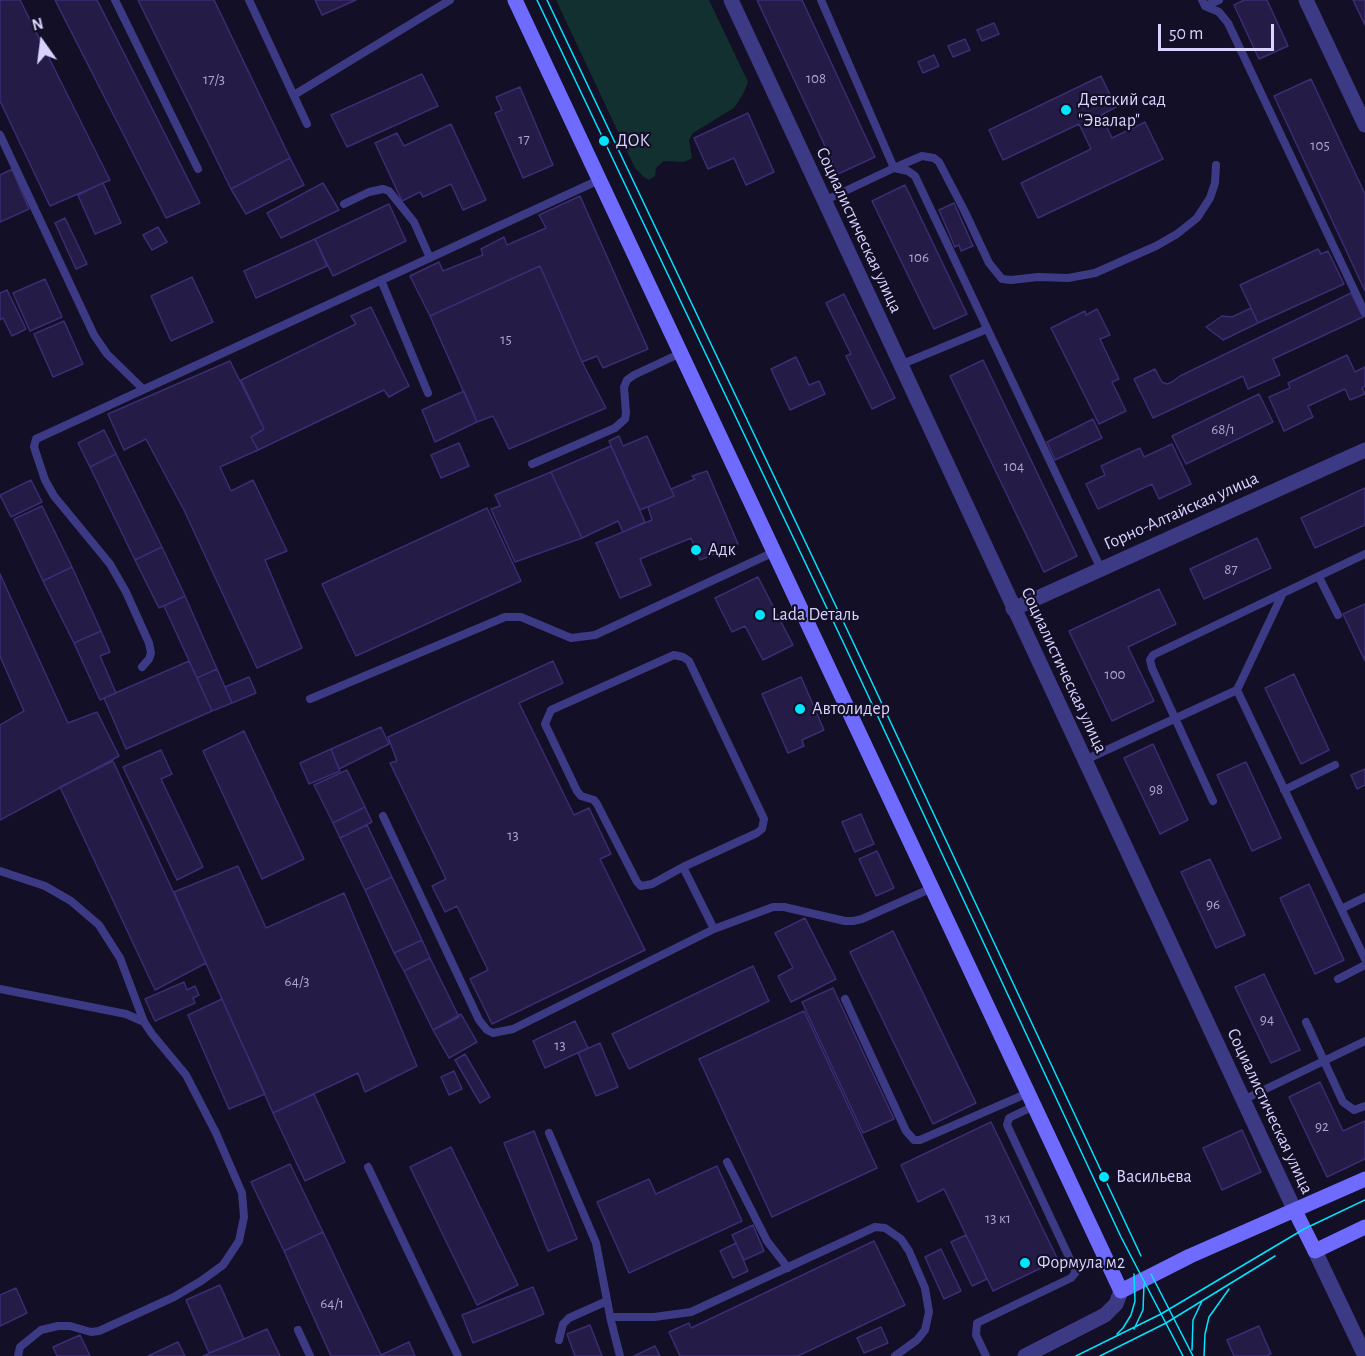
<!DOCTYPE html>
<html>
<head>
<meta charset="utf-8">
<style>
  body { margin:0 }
  #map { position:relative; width:1365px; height:1356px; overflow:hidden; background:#130f26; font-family:"Alegreya Sans",sans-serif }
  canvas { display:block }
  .north { position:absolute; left:12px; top:12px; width:60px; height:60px; -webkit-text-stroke:4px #130f26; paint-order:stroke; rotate:346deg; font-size:16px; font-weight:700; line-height:24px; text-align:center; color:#d9d4ff }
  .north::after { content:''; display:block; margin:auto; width:21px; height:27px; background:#d9d4ff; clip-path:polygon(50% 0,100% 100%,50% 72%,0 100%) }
  .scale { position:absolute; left:1158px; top:24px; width:116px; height:27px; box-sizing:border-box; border:3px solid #d9d4ff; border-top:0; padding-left:8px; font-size:18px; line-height:21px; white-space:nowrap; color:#d9d4ff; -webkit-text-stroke:4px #130f26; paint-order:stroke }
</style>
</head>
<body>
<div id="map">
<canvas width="1365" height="1356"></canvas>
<div class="north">N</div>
<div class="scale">50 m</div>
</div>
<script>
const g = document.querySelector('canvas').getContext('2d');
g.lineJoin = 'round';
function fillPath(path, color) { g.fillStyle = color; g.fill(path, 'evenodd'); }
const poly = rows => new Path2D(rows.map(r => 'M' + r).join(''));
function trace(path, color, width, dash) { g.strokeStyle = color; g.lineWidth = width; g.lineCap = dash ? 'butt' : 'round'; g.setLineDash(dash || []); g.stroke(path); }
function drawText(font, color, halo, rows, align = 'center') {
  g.font = font + ' "Alegreya Sans",sans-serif'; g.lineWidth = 4.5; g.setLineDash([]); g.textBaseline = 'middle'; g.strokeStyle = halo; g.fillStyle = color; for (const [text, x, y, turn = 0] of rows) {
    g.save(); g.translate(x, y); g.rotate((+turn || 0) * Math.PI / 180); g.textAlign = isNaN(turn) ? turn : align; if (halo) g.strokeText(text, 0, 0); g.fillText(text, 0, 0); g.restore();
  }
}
fillPath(poly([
  [556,0,709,0,748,82,743,94,734,108,693,133,689,140,692,158,684,162,664,161,656,168,655,176,649,180,644,177,635,168]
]), '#12302f');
const building = poly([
  [0,0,20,0,110,180,50,206,0,101,0,0],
  [55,0,97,0,200,203,166,218,55,0],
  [138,0,214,0,290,158,231,189,138,0],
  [315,0,356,0,322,15,315,0],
  [757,0,802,0,875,157,838,174,757,0],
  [1244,0,1267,0,1288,46,1259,59,1234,5,1244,0],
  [1353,0,1365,0,1365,25,1353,0],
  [994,23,999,34,982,41,977,30,994,23],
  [965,39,970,50,953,57,948,46,965,39],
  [934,55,939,66,923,73,918,62,934,55],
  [422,74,438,106,347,147,331,115,422,74],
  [1101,76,1116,107,1101,115,1112,138,1145,122,1163,159,1038,218,1021,183,1091,149,1079,124,1003,160,989,130,1101,76],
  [1311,79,1365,194,1365,291,1274,96,1311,79],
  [520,87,553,165,523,178,495,113,502,110,496,97,520,87],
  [748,113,774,172,746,185,734,158,708,169,694,138,748,113],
  [451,124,486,200,463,210,451,184,423,197,420,192,402,201,375,143,397,133,404,146,451,124],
  [290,158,304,185,246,214,231,189,290,158],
  [12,169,29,209,0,222,0,175,12,169],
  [103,183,121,223,95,234,78,195,103,183],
  [323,183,339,210,281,238,267,213,323,183],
  [905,185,967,314,934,329,872,201,905,185],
  [580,196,648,349,603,368,597,356,582,362,540,266,430,316,410,276,439,262,443,271,483,255,481,249,504,237,507,245,546,228,539,215,580,196],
  [954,203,973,246,961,251,959,245,955,247,939,210,954,203],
  [389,204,406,241,333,276,315,239,389,204],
  [65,218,87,264,76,269,55,223,65,218],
  [158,227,167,242,152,250,143,235,158,227],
  [315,239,327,266,256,298,244,271,315,239],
  [1318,249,1321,254,1328,251,1344,284,1258,323,1240,285,1318,249],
  [540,266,582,362,606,408,509,449,493,416,477,422,430,316,540,266],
  [192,277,213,322,171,341,151,296,192,277],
  [45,279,62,317,30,331,13,293,45,279],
  [7,290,26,329,12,336,3,318,0,320,0,293,7,290],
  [1351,293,1363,317,1273,359,1280,375,1248,389,1243,376,1153,418,1134,379,1155,369,1162,382,1167,384,1172,382,1180,376,1351,293],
  [844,294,895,398,872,409,846,356,851,354,826,303,844,294],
  [371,307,409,386,389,397,384,390,258,450,251,437,264,429,241,380,356,324,351,316,371,307],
  [1251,308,1258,323,1223,340,1206,327,1222,316,1232,317,1251,308],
  [1097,309,1110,335,1100,339,1119,379,1112,382,1126,411,1099,424,1051,328,1085,311,1086,315,1097,309],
  [64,321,83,364,53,377,34,334,64,321],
  [1347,355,1355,372,1365,367,1365,386,1362,388,1365,394,1350,400,1345,389,1308,406,1313,417,1284,431,1269,397,1290,388,1288,383,1347,355],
  [796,357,809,385,819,381,825,394,790,410,771,369,796,357],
  [983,360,1077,556,1044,572,950,376,983,360],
  [230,361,264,429,251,437,258,450,220,467,231,491,253,480,287,551,265,560,302,648,257,668,184,510,146,439,124,450,108,414,230,361],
  [464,391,477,422,435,442,422,410,464,391],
  [1259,394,1273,422,1186,464,1172,436,1259,394],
  [1093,419,1102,438,1055,460,1047,442,1093,419],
  [104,430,116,454,90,467,78,443,104,430],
  [619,436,623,446,647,436,674,496,640,510,609,441,619,436],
  [459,443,469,466,441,478,431,455,459,443],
  [1172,444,1191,484,1159,499,1152,484,1098,509,1086,484,1105,475,1101,466,1140,448,1144,457,1172,444],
  [611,446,645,522,623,532,618,521,582,538,551,472,611,446],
  [116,454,162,547,135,560,90,467,116,454],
  [707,471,738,544,700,560,691,538,640,559,651,585,620,598,596,543,652,520,648,507,674,496,671,489,695,479,692,476,707,471],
  [551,472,582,538,515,562,491,509,500,506,495,495,551,472],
  [31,480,42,502,11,517,0,495,31,480],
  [1365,488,1365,525,1315,548,1301,518,1365,488],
  [42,506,72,567,43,581,14,519,42,506],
  [487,508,521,581,356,656,322,584,487,508],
  [1257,538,1271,568,1204,599,1190,569,1257,538],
  [162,547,185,596,159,608,135,560,162,547],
  [72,567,101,631,74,643,43,581,72,567],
  [0,574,68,723,97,712,119,756,0,820,0,725,24,711,0,656,0,574],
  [758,577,793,645,763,660,745,626,732,632,715,598,758,577],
  [1159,589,1176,624,1128,647,1154,701,1112,721,1069,631,1159,589],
  [185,596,217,669,197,678,164,606,185,596],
  [1365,604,1365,661,1343,614,1365,604],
  [101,631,110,652,100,656,116,693,100,700,74,643,101,631],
  [189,661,212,711,126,749,104,698,189,661],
  [553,661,563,683,519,703,574,815,589,808,611,854,600,859,645,950,492,1024,470,979,488,970,457,906,445,912,432,886,446,879,390,763,397,761,388,737,553,661],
  [217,669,232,703,212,711,197,678,217,669],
  [1294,674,1329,750,1301,764,1265,688,1294,674],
  [249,677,256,693,232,703,225,687,249,677],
  [801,677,824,730,802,740,804,746,788,753,762,694,801,677],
  [381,727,389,744,339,769,331,749,381,727],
  [244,731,304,859,262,879,203,751,244,731],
  [1153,744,1188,820,1160,834,1124,758,1153,744],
  [331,749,340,771,309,784,300,763,331,749],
  [161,750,172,774,161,779,203,867,177,880,123,767,161,750],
  [113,761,206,963,155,990,60,787,113,761],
  [1246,762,1281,838,1252,851,1217,775,1246,762],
  [1365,769,1365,785,1357,789,1351,775,1365,769],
  [347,770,365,807,333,823,314,785,347,770],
  [365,807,372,822,340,838,333,823,365,807],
  [861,814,874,844,855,852,842,822,861,814],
  [367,825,392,877,365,890,340,838,367,825],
  [877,851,894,888,876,896,859,859,877,851],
  [1210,859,1245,935,1216,948,1181,872,1210,859],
  [238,866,266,928,344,893,417,1066,365,1092,358,1073,273,1113,174,892,238,866],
  [392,877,422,940,394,953,365,890,392,877],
  [1309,884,1344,960,1315,974,1280,898,1309,884],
  [805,918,836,979,791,1002,778,976,793,968,775,933,805,918],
  [893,931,976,1103,933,1124,850,952,893,931],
  [422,940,430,958,404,971,394,953,422,940],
  [430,958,459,1017,433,1030,404,971,430,958],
  [753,966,769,1001,629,1069,612,1034,753,966],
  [1264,974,1300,1050,1271,1063,1235,987,1264,974],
  [184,982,187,990,195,986,199,995,193,998,195,1003,155,1021,145,999,184,982],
  [833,988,894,1119,863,1133,802,1002,833,988],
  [222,999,265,1094,229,1109,188,1015,222,999],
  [804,1011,877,1168,772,1217,699,1059,804,1011],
  [461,1014,477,1042,449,1058,433,1030,461,1014],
  [575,1021,588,1048,545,1068,533,1041,575,1021],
  [600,1043,618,1087,596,1096,578,1053,600,1043],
  [465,1054,490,1097,480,1103,455,1060,465,1054],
  [454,1071,462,1089,449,1095,441,1077,454,1071],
  [1320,1082,1343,1131,1365,1121,1365,1159,1327,1177,1289,1097,1320,1082],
  [314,1094,345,1162,305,1181,273,1113,314,1094],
  [991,1122,1058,1260,993,1291,944,1189,918,1202,901,1165,991,1122],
  [1242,1130,1261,1172,1222,1190,1203,1148,1242,1130],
  [534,1131,577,1239,548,1251,504,1143,534,1131],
  [451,1147,518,1285,477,1305,410,1167,451,1147],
  [290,1164,323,1232,284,1251,251,1182,290,1164],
  [717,1166,742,1221,629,1273,597,1202,649,1179,656,1194,717,1166],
  [753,1225,764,1251,744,1260,732,1235,753,1225],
  [323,1232,381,1355,379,1356,331,1356,284,1251,323,1232],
  [966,1235,987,1279,972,1286,951,1242,966,1235],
  [874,1241,905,1305,798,1356,680,1356,669,1332,689,1323,691,1328,874,1241],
  [736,1243,748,1271,733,1278,720,1251,736,1243],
  [941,1249,961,1291,944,1299,925,1257,941,1249],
  [220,1285,244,1339,209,1353,186,1300,220,1285],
  [533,1287,544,1314,473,1343,462,1315,533,1287],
  [16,1288,27,1313,0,1326,0,1295,16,1288],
  [590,1325,602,1356,575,1356,567,1334,590,1325],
  [1259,1326,1271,1354,1266,1356,1234,1356,1227,1340,1259,1326],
  [881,1327,888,1343,864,1353,857,1338,881,1327],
  [267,1329,280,1356,203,1356,244,1339,267,1329],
  [80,1335,90,1356,57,1356,53,1347,80,1335],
  [178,1342,185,1356,148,1356,178,1342],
  [409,1342,415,1356,382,1356,381,1355,409,1342],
  [655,1346,660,1356,634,1356,655,1346]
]);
fillPath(building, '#241b47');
trace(building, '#3b2d73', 1.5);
trace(poly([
  [115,0,198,169],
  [249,0,307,124],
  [821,0,894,168,824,201],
  [1202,0,1205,6,1219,12,1228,23,1365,313],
  [1205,6,1219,0],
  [294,95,450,0],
  [0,135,94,335,107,354,143,389],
  [894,168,908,171,915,176,1101,569],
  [894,168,922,156,934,158,939,162,965,212,989,263,1002,279,1011,280,1038,277,1068,278,1095,273,1156,246,1177,234,1197,218,1210,198,1215,183,1216,165],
  [344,204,369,192,383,189,389,191,414,222,430,258],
  [381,280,428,393],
  [900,365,987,329],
  [532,464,615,428,625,419,626,413,624,387,627,380,634,375,681,353],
  [1319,577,1338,615],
  [142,667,149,659,151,653,149,643,126,592,110,564,54,496,45,480,34,447,36,439,599,180],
  [1237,690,1282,595],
  [310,699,505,617,521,617,571,638,595,635,774,552],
  [1085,760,1237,690,1365,959],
  [1284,790,1335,765],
  [1213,801,1152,668,1150,660,1153,655,1365,554],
  [383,816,479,1020,487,1030,493,1033,513,1029,714,929],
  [683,867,652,884,641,886,637,882,597,804,594,800,581,796,577,791,545,724,551,710,674,655,683,657,689,661,764,819,762,829,757,833,683,867,714,929,773,907,784,907,845,921,853,921,862,919,932,888],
  [0,871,45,886,71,901,99,925,120,958,144,1022,152,1034,186,1075,216,1133,242,1193,244,1217,239,1241,223,1265,201,1281,174,1297,99,1331,91,1332,70,1326,58,1326,41,1330,20,1347,18,1356],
  [1341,909,1365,897],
  [1338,979,1365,965],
  [0,989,126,1014,144,1022],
  [845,999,906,1131,914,1140,920,1140,1028,1093],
  [1306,1022,1343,1102,1354,1110,1365,1106],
  [1243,1100,1365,1041],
  [549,1133,596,1243,611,1321,620,1356],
  [727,1162,767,1241,788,1268],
  [368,1167,458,1356],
  [610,1317,654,1317,691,1312,875,1227,885,1228,901,1239,909,1251,925,1288,929,1312,925,1330,917,1340,895,1356],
  [298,1330,310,1356],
  [559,1340,563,1324,569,1318,607,1301],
  [986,1356,976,1335,977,1323,1071,1278,1076,1272,1007,1125,1009,1118,1034,1106]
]), '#3d3a85', 8);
trace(poly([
  [1306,0,1365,125],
  [1013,609,1365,450]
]), '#3d3a85', 15);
trace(poly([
  [731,0,1295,1211],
  [1315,1251,1365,1356],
  [1025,1356,1105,1315,1116,1304,1121,1291]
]), '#3d3a85', 15);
trace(poly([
  [515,0,1121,1291,1190,1256,1365,1179],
  [1295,1211,1315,1251,1365,1227]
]), '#6f6bff', 15);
trace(poly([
  [537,0,844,644,1121,1237,1183,1356],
  [547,0,853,642,1141,1256],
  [1151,1274,1193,1356],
  [1134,1329,1143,1310,1144,1284],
  [1117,1334,1123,1328,1131,1315,1135,1301,1134,1274],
  [1192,1350,1193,1320,1202,1301],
  [1076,1356,1161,1314,1304,1229,1365,1200],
  [1100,1356,1166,1323,1275,1256],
  [1204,1356,1205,1334,1209,1317,1229,1289]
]), '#00e5ff', 1.5);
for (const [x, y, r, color] of [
  [1066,110,6,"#00e5ff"],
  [604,141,6,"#00e5ff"],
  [696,550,6,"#00e5ff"],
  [760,615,6,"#00e5ff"],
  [800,709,6,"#00e5ff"],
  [1104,1177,6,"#00e5ff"],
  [1025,1263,6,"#00e5ff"]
]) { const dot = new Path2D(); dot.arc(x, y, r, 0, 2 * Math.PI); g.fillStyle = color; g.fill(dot); trace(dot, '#130f26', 2); }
drawText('15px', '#aca6d1', null, [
  ["108",816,78],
  ["17/3",214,79],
  ["17",524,139],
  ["105",1320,145],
  ["106",919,257],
  ["15",506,339],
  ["68/1",1223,429],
  ["104",1014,466],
  ["87",1231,569],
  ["100",1115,674],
  ["98",1156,789],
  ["13",513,835],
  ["96",1213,904],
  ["64/3",297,981],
  ["94",1267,1019],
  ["13",560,1045],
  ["92",1322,1126],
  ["13 к1",998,1218],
  ["64/1",332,1303]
]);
drawText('18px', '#d9d4ff', '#130f26', [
  ["Детский сад",1078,100],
  ["\"Эвалар\"",1078,121],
  ["ДОК",616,141],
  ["Адк",708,550],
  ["Lada Dеталь",772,615],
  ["Автолидер",812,709],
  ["Васильева",1116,1177],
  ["Формула м2",1037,1263]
], 'left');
drawText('18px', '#d9d4ff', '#130f26', [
  ["Социалистическая улица",859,230,65],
  ["Горно-Алтайская улица",1181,511,-24],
  ["Социалистическая улица",1064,670,65],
  ["Социалистическая улица",1270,1111,65]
]);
</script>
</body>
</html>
